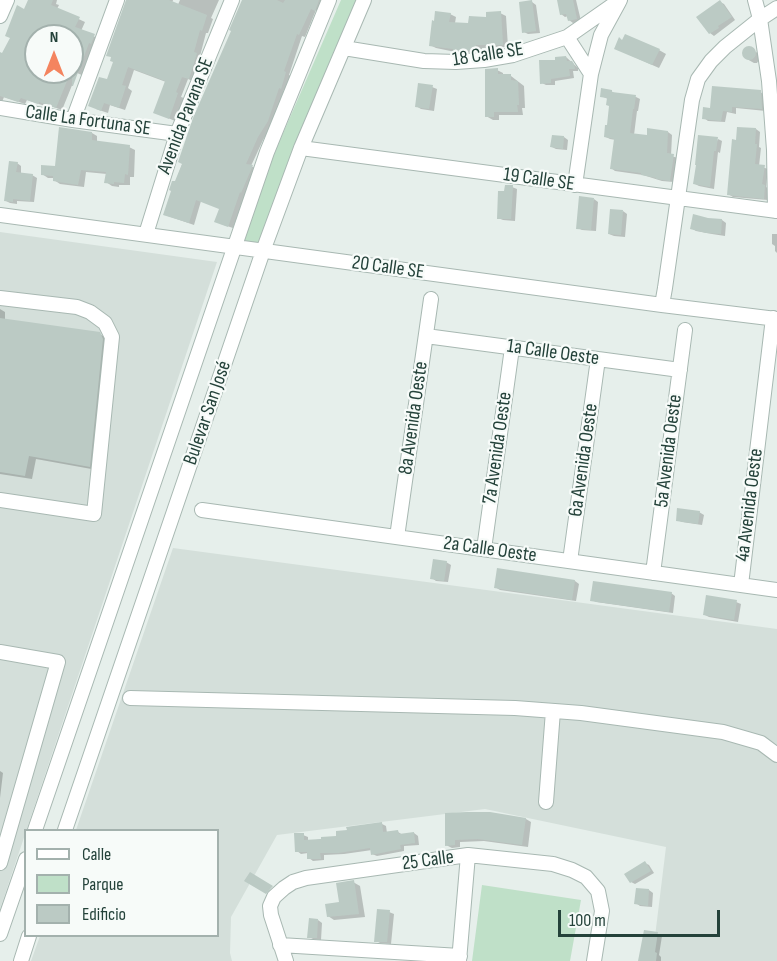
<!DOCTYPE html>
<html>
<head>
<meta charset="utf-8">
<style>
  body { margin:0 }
  #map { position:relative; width:777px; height:961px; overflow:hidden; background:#e6efeb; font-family:"Sofia Sans Condensed",sans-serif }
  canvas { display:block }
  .legend { position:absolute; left:24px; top:829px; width:195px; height:108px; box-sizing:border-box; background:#f7fbf9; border:2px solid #a3b1ad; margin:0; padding:8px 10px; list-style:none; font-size:18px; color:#24423a }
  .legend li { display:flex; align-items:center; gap:12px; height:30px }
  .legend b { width:30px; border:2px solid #a3b1ad }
  .north { position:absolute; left:24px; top:24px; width:60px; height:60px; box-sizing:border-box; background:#f7fbf9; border:2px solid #a3b1ad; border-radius:50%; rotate:0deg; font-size:16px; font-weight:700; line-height:24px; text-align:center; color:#24423a }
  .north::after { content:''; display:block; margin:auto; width:21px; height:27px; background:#f4845f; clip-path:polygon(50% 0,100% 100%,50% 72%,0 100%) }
  .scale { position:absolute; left:558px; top:910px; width:162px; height:27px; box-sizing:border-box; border:3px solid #24423a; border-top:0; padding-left:8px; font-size:18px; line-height:21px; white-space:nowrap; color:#24423a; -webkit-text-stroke:4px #f7fbf9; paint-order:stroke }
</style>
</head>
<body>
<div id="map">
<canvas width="777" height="961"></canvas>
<ul class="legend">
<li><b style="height:8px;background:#fff"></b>Calle</li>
<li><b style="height:16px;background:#bfe0c8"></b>Parque</li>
<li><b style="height:16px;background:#bbcac4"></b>Edificio</li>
</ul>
<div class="north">N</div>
<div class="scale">100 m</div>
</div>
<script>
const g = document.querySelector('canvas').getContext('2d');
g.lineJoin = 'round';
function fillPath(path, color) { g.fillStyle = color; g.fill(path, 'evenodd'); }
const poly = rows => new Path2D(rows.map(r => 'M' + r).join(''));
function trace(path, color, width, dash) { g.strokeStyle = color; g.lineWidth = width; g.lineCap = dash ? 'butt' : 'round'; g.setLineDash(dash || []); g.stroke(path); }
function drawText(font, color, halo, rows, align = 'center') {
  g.font = font + ' "Sofia Sans Condensed",sans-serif'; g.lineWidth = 4.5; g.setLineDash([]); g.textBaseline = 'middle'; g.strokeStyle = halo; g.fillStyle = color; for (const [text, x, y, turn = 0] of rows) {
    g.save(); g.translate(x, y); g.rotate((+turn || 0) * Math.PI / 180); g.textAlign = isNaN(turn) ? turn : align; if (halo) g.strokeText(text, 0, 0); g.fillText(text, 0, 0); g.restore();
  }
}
fillPath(poly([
  [0,232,217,262,0,909],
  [173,548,777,629,777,961,652,961,666,847,485,809,277,835,231,917,230,953,232,961,31,961,40,936,218,936,218,830,76,830]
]), '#d4dfda');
fillPath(poly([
  [341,0,368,0,263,250,234,246],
  [482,885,581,900,570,961,472,961]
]), '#bfe0c8');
fillPath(poly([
  [29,0,57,0,56,4,59,5,57,9,85,22,81,31,100,39,84,76,77,73,62,110,45,104,45,106,27,100,25,104,4,97,2,102,0,101,0,54,3,55,25,11],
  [36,36,72,36,72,72,36,72],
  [128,0,173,0,166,24,169,25,180,0,219,0,211,18,213,19,208,33,206,33,200,56,203,58,195,82,188,79,181,97,184,98,175,121,161,115,166,82,134,70,128,88,132,91,125,110,110,105,108,113,96,109,115,62],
  [244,0,325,0,320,12,316,10,305,37,302,36,289,75,291,76,286,91,284,90,273,124,263,140,251,166,257,169,246,195,245,194,233,228,221,224,221,209,201,201,194,225,165,215,175,183],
  [558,0,576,0,581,21,573,23,569,20,568,16,565,17,561,14],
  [532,2,536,5,540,33,528,34,524,32],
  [720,2,724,4,735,20,714,36,710,33],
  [500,13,506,16,508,47,482,48,481,54,470,53,470,55,436,48,430,45,450,14,456,17,455,23,470,25],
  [623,41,659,50,666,54,659,68,623,52],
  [746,48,750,48,759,54,760,58,757,63,754,63,745,58,744,50],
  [566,57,578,68,578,71,573,71,574,78,555,81,555,85,546,85,542,83,557,61],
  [497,70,503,73,503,76,511,76,524,86,525,108,522,108,523,115,499,115,499,120,493,120,486,116],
  [432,87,437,89,434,111,421,109,416,106],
  [611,91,616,94,636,97,640,99,638,111,637,111,634,135,648,137,668,132,672,135,671,156,678,158,674,182,662,181,643,175,615,171,611,168,616,140,610,139,606,137,608,127,610,106,608,99,601,96],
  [760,92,765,95,766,111,736,108,736,114,727,112,725,122,708,121,704,118,712,109],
  [756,129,760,132,759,147,761,148,759,166,768,169,766,187,769,189,768,200,733,197,728,194,737,141],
  [92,133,97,136,97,142,129,147,135,150,134,177,130,177,130,185,119,185,119,187,112,186,106,182,107,174,86,172,84,187,60,184,54,180,55,178,48,178,42,174,56,168],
  [564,137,568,140,567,150,556,149,552,147],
  [718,139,722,141,720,153,718,152,714,189,699,186,695,184],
  [17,163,21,166,21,174,32,175,37,178,34,202,17,201,17,204,10,203,6,201],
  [512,187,517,189,515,221,503,220,498,218,506,193],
  [594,199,598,202,596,231,582,230,578,228],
  [623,211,627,214,625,237,614,236,609,234],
  [722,220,726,223,725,236,712,234,696,231,691,228],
  [772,234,777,234,777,253,775,251,775,246,772,244],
  [0,309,5,312,5,321,99,334,107,338,97,470,36,459,32,479,0,474],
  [699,512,704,515,702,525,682,522,677,520],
  [446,562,451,565,448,582,436,581,432,578],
  [575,581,579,584,576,601,500,590,495,587],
  [671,593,675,596,673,613,596,602,592,600],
  [736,602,741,604,738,622,709,617,705,615],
  [0,771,3,773,0,798],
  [447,815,526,819,531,822,528,847,484,841,460,842,460,847,452,848,446,845],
  [382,824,386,826,387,833,398,832,403,835,414,833,418,836,419,845,404,846,404,851,377,856,372,854,372,850,344,854,324,855,324,860,313,861,309,858,308,853,301,854,297,851,303,835,308,837,308,841,338,837],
  [645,863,649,865,654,873,635,884,631,882],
  [353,882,360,886,365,917,334,920,328,916,341,904],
  [649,890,653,893,652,907,640,906,636,903],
  [389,912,394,914,391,944,380,943,376,941],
  [318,920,322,923,321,940,313,939,309,937],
  [657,934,662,936,659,955,661,957,661,961,640,961]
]), '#0003');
fillPath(poly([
  [28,0,53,0,51,5,80,17,75,27,95,34,91,44,89,43,73,86,72,86,72,36,36,36,36,72,59,72,69,76,56,108,39,102,38,104,21,98,18,102,0,96,0,52,2,53,10,38,5,36,17,5,24,9],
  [126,0,169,0,207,15,202,31,200,30,194,52,197,53,189,79,182,77,176,92,178,93,169,119,153,113,165,81,128,67,122,85,126,86,119,108,104,103,101,111,88,106,99,77,107,79,113,62,110,61,111,57,106,56],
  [242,0,277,0,283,3,285,0,319,0,315,11,311,9,299,35,297,34,284,71,286,72,281,89,279,88,268,121,258,137,246,164,253,165,241,193,240,192,228,227,214,222,219,209,196,200,189,223,163,215,171,191,169,190,172,181,175,181,182,164,178,162,193,118,231,31,229,30],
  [532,0,536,31,522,33,519,2],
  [557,0,573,0,577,19,568,21,566,14,560,15],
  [720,0,732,17,718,26,719,28,709,34,696,17],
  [435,11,451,13,449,22,468,23,469,16,486,17,486,12,501,11,503,45,476,45,476,51,464,50,464,52,453,51,453,49,429,46,432,20,434,21],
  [625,34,660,49,652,65,614,49,619,37,622,40],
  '742 53a7 7 0 1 1 14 0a7 7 0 1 1-14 0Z',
  [566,56,567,61,572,61,574,64,575,69,569,69,570,76,551,79,551,83,540,84,539,60,555,60,555,57],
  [498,68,498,74,511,74,511,80,518,81,519,105,517,105,518,112,494,112,494,117,485,117,485,69],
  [418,83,433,85,429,109,415,107],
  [712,86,761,90,762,109,732,107,732,112,723,111,721,121,702,119,703,107,710,108],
  [601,88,612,90,612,92,636,95,634,109,633,109,630,133,647,135,647,128,668,131,667,153,674,154,670,181,656,179,656,178,641,175,641,173,610,169,614,139,604,137,605,125,607,125,609,106,606,105,607,98,600,97],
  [59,127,92,132,92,140,130,145,128,175,125,174,124,183,114,182,114,184,104,183,106,172,81,170,78,185,53,181,53,176,41,175,41,165,55,166],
  [737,127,756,128,755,144,757,144,755,164,765,165,762,184,765,185,764,199,727,195,732,139,736,140],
  [552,135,564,136,563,149,550,147],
  [698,135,718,137,716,151,714,151,710,187,693,184,696,165,695,165],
  [9,161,18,162,16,172,33,174,30,201,13,199,13,202,4,201],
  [505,185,513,185,511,219,497,219,498,191,504,191],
  [579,196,594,198,591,230,576,229],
  [610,209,623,210,621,235,608,234],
  [693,214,708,218,722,219,721,234,706,233,690,229],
  [0,318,100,332,103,339,90,467,29,456,25,476,0,472],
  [677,508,700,511,698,524,676,521],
  [433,559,447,561,444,581,430,579],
  [497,568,575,580,572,600,494,588],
  [593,581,672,592,669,612,590,601],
  [706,595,737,600,734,620,703,615],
  [467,812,490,812,526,818,522,845,478,839,455,840,455,845,445,846,445,813],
  [382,822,383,832,398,830,399,834,414,832,415,843,400,845,401,849,371,855,370,848,338,853,320,853,321,859,307,859,307,852,295,852,294,833,304,833,304,840,321,839,321,837,336,836,336,831,347,830,346,827],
  [645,861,651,871,630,883,624,874],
  [250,872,273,886,266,894,244,881],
  [354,880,359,914,327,917,325,904,339,902,336,883],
  [636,888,649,889,648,906,634,904],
  [377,909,390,910,387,942,374,942],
  [309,918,318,919,317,938,307,938],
  [644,930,658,932,655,952,657,953,656,961,638,961]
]), '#bbcac4');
const minor = poly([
  [755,0,760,19,769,81,774,150,775,211],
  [0,16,7,0],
  [567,37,591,74],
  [344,48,424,61,456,62,484,60,513,55,567,37,620,0],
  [0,108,73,120,177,134],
  [73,120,117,0],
  [301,148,777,211],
  [575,185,591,74,601,35,619,2],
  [0,215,662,305,777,319],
  [146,234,177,134,232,0],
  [0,298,77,307,90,312,105,323,112,337,94,514,0,500],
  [662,305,665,288,692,100,698,79,711,61,725,47,760,19,777,8],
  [426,336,680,370],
  [202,510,777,590],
  [397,537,431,299],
  [484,549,512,348],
  [570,561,598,359],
  [653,573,685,330],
  [741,585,773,318],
  [0,652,58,662,0,863],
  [130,698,515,708,581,713,723,732,761,743,777,755],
  [546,802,553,711],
  [35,830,267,152,329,0],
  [65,830,263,251,301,148,364,0],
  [0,934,26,859],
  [280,945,460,956],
  [21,961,29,936],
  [286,961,271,915,270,906,274,897,284,888,293,882,306,878,468,855,553,864,572,870,586,877,598,891,602,911,594,961],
  [459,961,468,855]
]);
trace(minor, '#a8b8b2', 16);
trace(minor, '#fff', 14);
drawText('20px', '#24423a', '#f7fbf9', [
  ["18 Calle SE",488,55,-9],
  ["Avenida Pavana SE",186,116,-69],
  ["Calle La Fortuna SE",88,121,8],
  ["19 Calle SE",539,180,8],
  ["20 Calle SE",388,268,8],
  ["1a Calle Oeste",553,353,8],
  ["Bulevar San José",208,413,-71],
  ["8a Avenida Oeste",414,418,-82],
  ["7a Avenida Oeste",498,448,-82],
  ["5a Avenida Oeste",669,451,-83],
  ["6a Avenida Oeste",584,460,-82],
  ["4a Avenida Oeste",750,505,-83],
  ["2a Calle Oeste",490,550,8],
  ["25 Calle",428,861,-8]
]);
</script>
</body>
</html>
